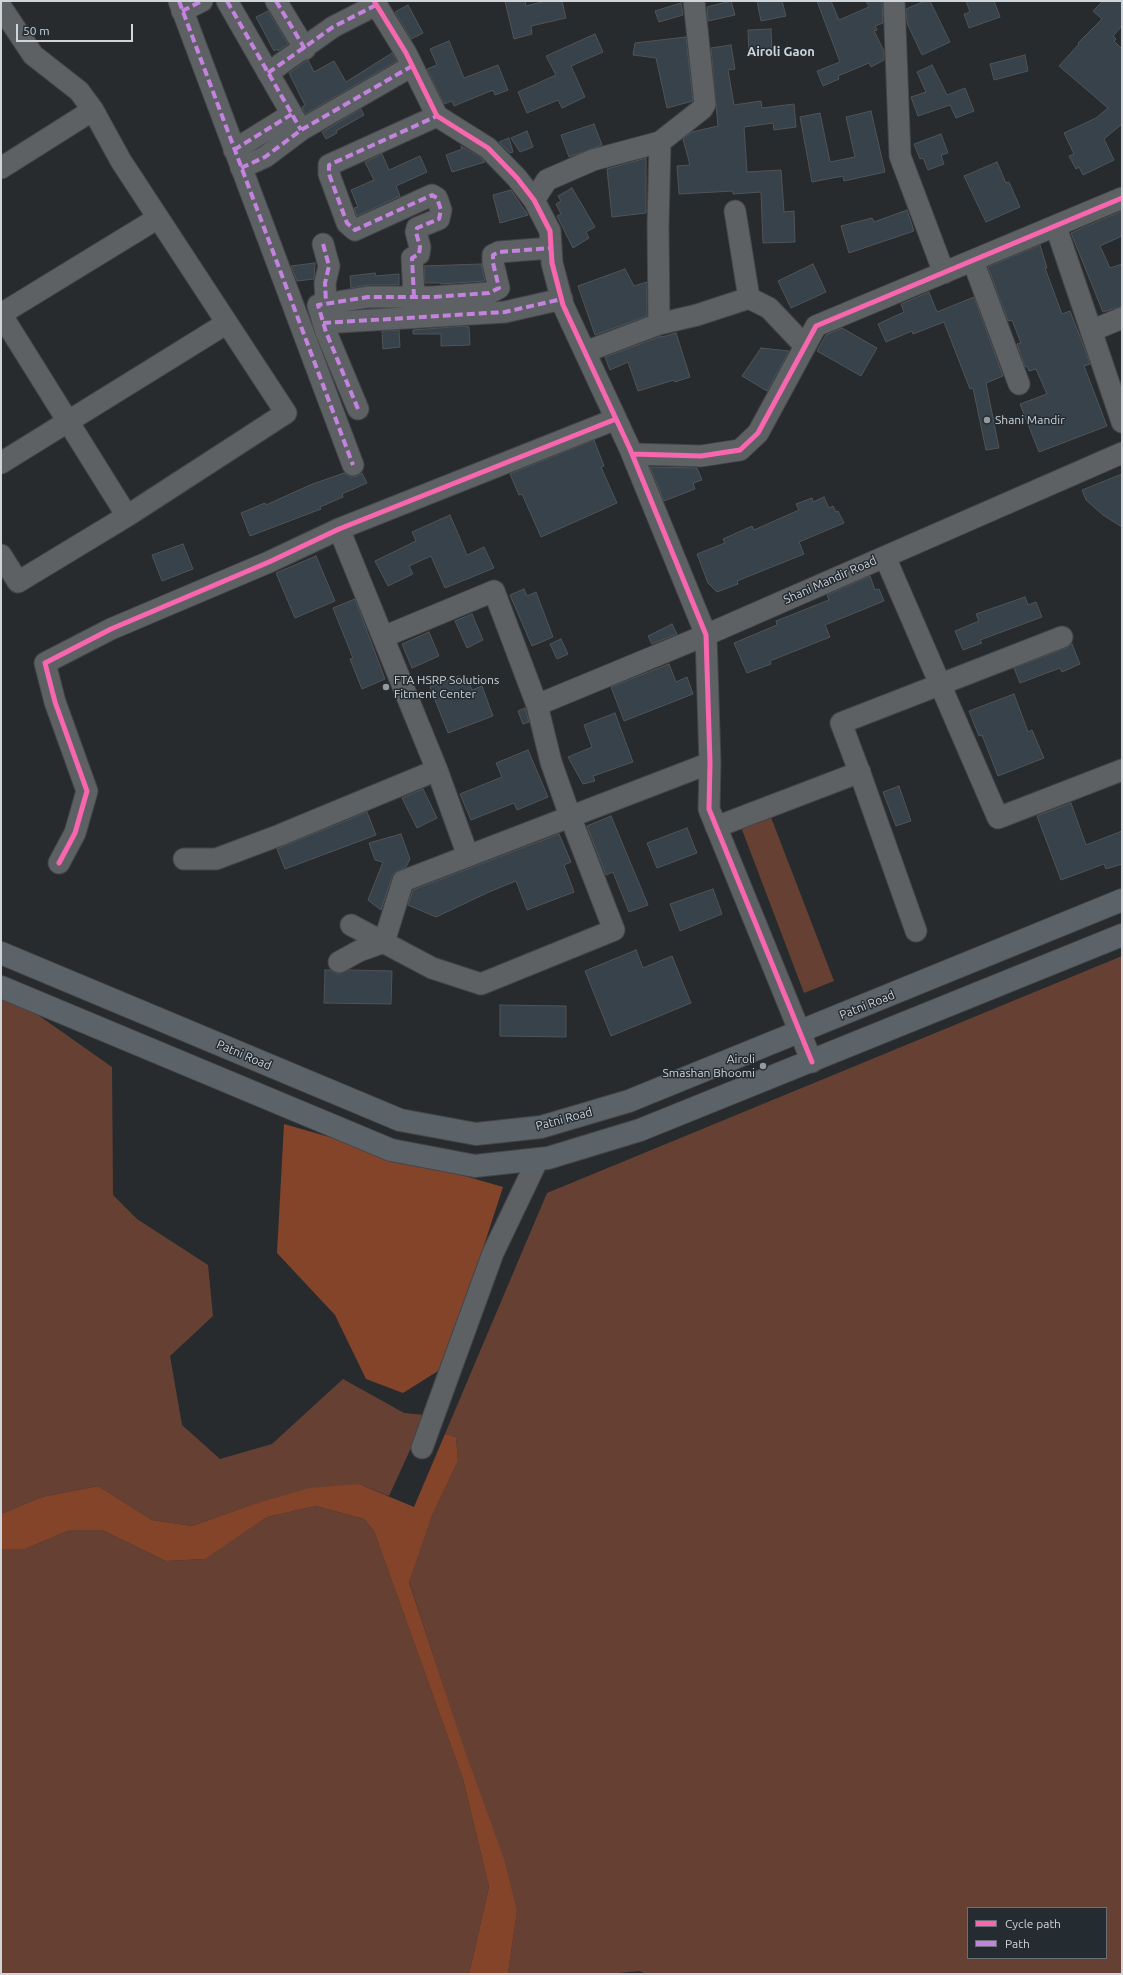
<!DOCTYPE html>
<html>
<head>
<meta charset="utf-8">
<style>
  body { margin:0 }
  #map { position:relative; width:1123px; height:1975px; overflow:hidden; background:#282b2e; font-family:Ubuntu,sans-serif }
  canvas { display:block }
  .frame { position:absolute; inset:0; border:2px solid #d0d5d9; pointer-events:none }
  .legend { position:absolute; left:967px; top:1907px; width:140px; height:52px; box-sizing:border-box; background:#242c32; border:1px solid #697075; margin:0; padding:5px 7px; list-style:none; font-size:12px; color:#d0d5d9 }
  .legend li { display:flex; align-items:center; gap:8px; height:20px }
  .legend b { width:20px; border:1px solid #697075 }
  .scale { position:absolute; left:16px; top:24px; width:117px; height:18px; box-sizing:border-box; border:2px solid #d0d5d9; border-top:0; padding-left:5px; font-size:12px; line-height:14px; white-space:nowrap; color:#d0d5d9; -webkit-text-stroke:3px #242c32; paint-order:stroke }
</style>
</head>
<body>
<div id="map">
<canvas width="1123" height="1975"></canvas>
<div class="frame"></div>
<ul class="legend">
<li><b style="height:5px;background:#f766af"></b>Cycle path</li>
<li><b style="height:5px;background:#c483df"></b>Path</li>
</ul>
<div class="scale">50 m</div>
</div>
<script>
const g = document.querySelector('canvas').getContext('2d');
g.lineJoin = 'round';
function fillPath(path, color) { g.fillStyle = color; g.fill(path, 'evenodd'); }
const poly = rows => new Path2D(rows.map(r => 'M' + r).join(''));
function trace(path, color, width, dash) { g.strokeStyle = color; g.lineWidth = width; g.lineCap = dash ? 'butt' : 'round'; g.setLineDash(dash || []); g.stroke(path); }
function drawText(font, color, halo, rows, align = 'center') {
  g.font = font + ' Ubuntu,sans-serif'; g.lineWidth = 3; g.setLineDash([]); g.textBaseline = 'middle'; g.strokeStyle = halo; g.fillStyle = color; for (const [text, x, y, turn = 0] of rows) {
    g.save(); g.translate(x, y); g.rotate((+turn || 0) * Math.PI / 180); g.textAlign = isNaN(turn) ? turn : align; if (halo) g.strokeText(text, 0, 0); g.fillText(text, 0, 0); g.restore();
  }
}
fillPath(poly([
  [767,807,834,981,804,993,738,819],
  [1122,956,1122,1974,646,1974,639,1971,608,1974,508,1974,517,1911,409,1581,432,1516,458,1461,456,1437,445,1434,547,1193],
  [968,1908,1106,1908,1106,1958,968,1958],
  [1,989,112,1067,113,1195,137,1219,208,1265,213,1316,170,1356,182,1425,220,1459,272,1444,343,1379,404,1413,426,1415,389,1496,359,1484,251,1505,192,1526,152,1520,98,1486,42,1497,1,1514],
  [316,1506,364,1519,374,1531,463,1779,489,1887,469,1974,1,1974,1,1549,25,1549,70,1530,102,1530,166,1561,204,1559,267,1517]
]), '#664133');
fillPath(poly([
  [284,1124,503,1187,464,1307,438,1371,403,1393,366,1379,335,1315,277,1253],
  [445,1434,456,1437,458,1461,432,1516,409,1582,466,1754,504,1859,517,1911,508,1974,469,1974,489,1887,463,1779,374,1531,364,1519,316,1506,267,1517,205,1559,166,1561,102,1530,70,1530,25,1549,1,1549,1,1514,42,1497,98,1486,152,1520,192,1526,251,1505,310,1488,359,1484,414,1507]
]), '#84442a');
const building = poly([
  [505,1,525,1,526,6,546,1,562,1,566,18,531,26,532,34,514,39,505,1],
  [731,1,735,15,708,21,707,7,731,1],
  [757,1,782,1,786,16,761,21,757,1],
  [817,1,831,1,839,20,869,7,866,1,882,1,883,23,875,26,877,30,874,31,884,51,884,60,871,67,869,63,838,76,839,79,823,86,817,71,840,62,817,1],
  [925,1,930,1,950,42,922,55,907,23,906,9,925,1],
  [966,1,994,1,1000,17,969,28,964,14,970,12,966,1],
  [1103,1,1122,1,1122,26,1113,36,1116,39,1114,41,1122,49,1122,124,1104,139,1114,160,1083,175,1079,167,1076,169,1069,156,1074,154,1064,133,1096,118,1108,108,1059,66,1079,44,1078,43,1102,19,1093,11,1103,1],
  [681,3,683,15,659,22,655,11,681,3],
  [408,5,423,33,411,39,395,12,408,5],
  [268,11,288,44,278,51,277,49,274,51,256,17,268,11],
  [771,29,772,51,749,52,748,30,771,29],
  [595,34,603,52,571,66,585,97,562,108,558,100,527,113,518,92,556,75,546,56,595,34],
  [686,37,693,101,667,108,656,58,633,55,635,43,686,37],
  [449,41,464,78,498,65,508,90,495,95,493,90,454,106,452,101,444,104,427,69,437,65,430,49,449,41],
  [731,45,735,69,728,70,734,105,761,101,762,108,794,104,796,127,774,130,773,123,744,127,747,172,781,170,784,212,794,211,795,242,763,243,761,192,733,194,733,191,679,194,677,166,690,165,683,139,692,132,718,126,711,48,731,45],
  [392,53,397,61,305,114,302,107,305,105,289,73,306,61,308,60,314,72,334,61,346,82,392,53],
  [1025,55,1028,71,994,80,990,64,1025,55],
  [932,65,947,95,965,88,974,111,956,118,950,105,918,116,911,97,926,92,917,72,932,65],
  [361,109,364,115,336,131,337,133,326,139,322,132,361,109],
  [871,111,885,172,844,181,843,176,812,182,800,117,820,113,830,162,855,157,846,117,871,111],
  [594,124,602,145,569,157,561,135,594,124],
  [527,131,533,147,520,152,511,138,527,131],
  [941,134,948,153,941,155,944,164,928,170,923,158,920,159,914,144,941,134],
  [509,138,513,152,510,153,499,142,509,138],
  [461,146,480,157,485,162,452,172,446,155,462,149,461,146],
  [382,154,389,170,420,156,427,172,396,186,400,196,357,216,354,208,358,207,351,190,374,180,365,162,382,154],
  [646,158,646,213,612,217,607,169,646,158],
  [997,162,1006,183,1009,182,1020,207,986,222,964,176,997,162],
  [572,188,595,227,586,232,589,238,573,248,557,216,561,214,556,204,561,201,558,196,572,188],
  [511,190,528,215,500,223,493,195,511,190],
  [907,210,914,231,849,253,841,226,872,218,874,222,907,210],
  [1122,211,1122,236,1100,246,1110,268,1122,264,1122,306,1103,312,1071,233,1122,211],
  [1040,245,1047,268,1045,268,1062,314,1070,311,1084,347,1090,364,1084,366,1107,426,1039,452,1020,404,1047,394,1036,369,1029,371,1027,366,1025,367,1017,344,1021,343,1012,320,1008,321,988,267,1040,245],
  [315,263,314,279,297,281,291,266,315,263],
  [481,264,485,281,441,284,441,283,425,283,424,266,481,264],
  [813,264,826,292,791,308,778,281,813,264],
  [625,269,634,286,647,282,647,316,595,335,578,286,625,269],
  [375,273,376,276,399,274,399,285,368,285,351,288,350,276,375,273],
  [929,292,937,312,974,297,1003,376,986,383,999,448,986,450,973,388,970,389,944,322,913,334,912,331,886,342,878,324,904,312,901,304,929,292],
  [464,326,469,327,470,345,441,346,441,334,413,334,413,330,464,326],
  [842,328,877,348,861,376,817,351,826,335,842,328],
  [399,330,400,347,383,349,382,331,399,330],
  [676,333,690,377,675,382,674,380,638,391,628,362,610,370,605,357,662,336,662,337,676,333],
  [761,348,789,351,767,391,742,376,761,348],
  [594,440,604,466,601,467,617,503,541,537,522,494,519,495,510,474,594,440],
  [650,467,697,468,702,480,693,483,695,489,664,501,650,467],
  [344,473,351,477,358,476,362,473,367,483,342,494,343,497,320,507,321,509,250,536,241,513,265,503,266,505,310,485,344,473],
  [1122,474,1122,527,1103,515,1086,500,1082,490,1122,474],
  [824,497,829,508,833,506,836,512,838,511,844,523,799,542,804,554,737,581,738,584,717,592,708,583,697,554,725,543,723,539,752,526,754,530,799,510,796,504,812,498,813,502,824,497],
  [450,515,467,555,484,547,494,568,445,588,431,556,409,566,413,574,388,586,375,561,416,541,412,532,450,515],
  [183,544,193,569,162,581,152,555,183,544],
  [316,556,335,601,295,618,276,573,316,556],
  [870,576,875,590,879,589,884,601,825,625,830,637,770,661,771,664,747,673,734,643,777,625,776,621,829,600,827,595,870,576],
  [524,589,527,596,536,592,553,637,532,646,510,595,524,589],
  [1025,597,1028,605,1036,602,1042,617,980,640,982,643,963,650,955,631,979,621,976,614,1025,597],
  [355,599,385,679,362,689,350,659,353,658,333,608,355,599],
  [472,614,483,640,467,648,455,621,472,614],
  [672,624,677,634,652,644,648,636,672,624],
  [429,632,439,656,412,668,402,644,429,632],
  [561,639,568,654,557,659,550,644,561,639],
  [1072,644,1080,664,1062,672,1060,668,1020,683,1014,668,1066,648,1072,644],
  [669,664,676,682,687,677,693,694,624,721,611,687,669,664],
  [459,676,460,681,467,678,472,690,482,686,493,716,448,733,430,687,459,676],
  [1014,694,1028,732,1032,730,1044,758,998,776,982,735,979,736,969,711,1014,694],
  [525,708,529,722,523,724,518,711,525,708],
  [615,713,633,762,593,776,595,781,583,784,568,757,592,747,584,725,615,713],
  [528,750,548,797,517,810,514,803,471,820,460,794,502,777,496,763,528,750],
  [899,786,911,821,896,826,883,792,899,786],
  [423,789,437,818,417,828,402,798,423,789],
  [1071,803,1086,845,1122,831,1122,864,1106,869,1104,864,1061,880,1037,816,1071,803],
  [367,812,376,835,285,869,277,849,367,812],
  [611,816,648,905,629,912,613,872,606,875,587,826,611,816],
  [687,828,697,853,657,868,647,843,687,828],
  [401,834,410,859,406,867,394,873,392,877,381,910,368,900,383,862,375,860,369,843,401,834],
  [559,834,571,862,564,865,574,892,527,910,516,881,489,892,436,917,408,905,413,890,559,834],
  [713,889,722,914,680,931,670,904,713,889],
  [636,950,643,968,672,956,691,1003,611,1036,585,971,636,950],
  [325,970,330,970,338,974,349,970,392,971,391,1004,324,1003,325,970],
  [500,1005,566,1006,566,1037,500,1036,500,1005]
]);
fillPath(building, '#37424b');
trace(building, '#515457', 1);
const minor = poly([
  [179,1,353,465],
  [227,1,301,130],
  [276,1,305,49],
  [374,1,406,53,437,116,488,148,517,178,534,200,550,231,552,263,563,305,630,449,706,635,710,763,709,809,812,1062],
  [894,1,900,156,944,273],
  [1,7,33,55,79,91,93,110,121,161,286,413,127,516,18,582,1,555],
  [182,11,202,1],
  [268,73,333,27,376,5],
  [660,142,658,226,659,324,697,315,749,298,769,308,805,346],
  [234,150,292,114],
  [1,168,93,110],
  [241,168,265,157,301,130,412,66],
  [534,200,547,180,593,160,660,142,702,109,705,104,694,1],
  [735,211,749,298],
  [1056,227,1122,422],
  [323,244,329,266,325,283,326,303],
  [973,261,1019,384],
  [414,297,412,258,419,254,420,247,416,232,417,228,439,219,441,210,437,198,432,195,355,230,347,223,329,174,329,165,437,116],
  [1,314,127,516],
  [1,314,158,218],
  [323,323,505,312,562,299],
  [1091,331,1122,318],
  [585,352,659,324],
  [358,409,326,332,318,305,368,297,433,297,489,293,499,288,493,263,493,255,499,252,551,248],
  [633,454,701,456,740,450,758,433,816,326,1122,198],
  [1,463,227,323],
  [339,529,437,770,468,856],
  [885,557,998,818,1122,770],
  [537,705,706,635,1122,453],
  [716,827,860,772],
  [184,859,216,859,280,835,437,770],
  [59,863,75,833,87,791,55,702,45,663,111,629,269,562,339,529,616,419],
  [351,925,432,968,481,984,614,930,570,816,551,762,537,705,494,591,383,637],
  [916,931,861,776,841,723,1062,637],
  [339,962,359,951,384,942,403,881,710,763],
  [422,1448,493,1253,538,1159]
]);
const major = poly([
  [1,953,400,1120,476,1134,541,1127,629,1101,1122,900],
  [1,987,391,1150,475,1166,548,1158,640,1130,1122,935]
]);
trace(minor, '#434649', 23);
trace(major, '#434649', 24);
trace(minor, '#5e6164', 21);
trace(major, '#5b6268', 22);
trace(poly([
  [179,1,353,465],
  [227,1,301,130],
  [276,1,305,49],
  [182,11,202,1],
  [268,73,333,27,376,5],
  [234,150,292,114],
  [241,168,265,157,301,130,412,66],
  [323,244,329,266,325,283,326,303],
  [414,297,412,258,419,254,420,247,416,232,417,228,439,219,441,210,437,198,432,195,355,230,347,223,329,174,329,165,437,116],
  [323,323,505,312,562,299],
  [358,409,326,332,318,305,368,297,433,297,489,293,499,288,493,263,493,255,499,252,551,248]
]), '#c483df', 4, [8, 4]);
trace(poly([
  [374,1,406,53,437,116,488,148,517,178,534,200,550,231,552,263,563,305,630,449,706,635,710,763,709,809,812,1062],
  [633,454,701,456,740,450,758,433,816,326,1122,198],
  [59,863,75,833,87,791,55,702,45,663,111,629,269,562,339,529,616,419]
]), '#f766af', 5);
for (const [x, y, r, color] of [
  [987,420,4,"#959a9d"],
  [386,687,4,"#959a9d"],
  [763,1066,4,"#959a9d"]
]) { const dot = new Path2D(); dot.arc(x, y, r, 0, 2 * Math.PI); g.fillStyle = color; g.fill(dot); trace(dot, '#242c32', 1.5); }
drawText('12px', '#d0d5d9', '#242c32', [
  ["Shani Mandir",995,420],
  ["FTA HSRP Solutions",394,680],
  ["Fitment Center",394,694],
  ["Airoli",755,1059,"right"],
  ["Smashan Bhoomi",755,1073,"right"]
], 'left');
drawText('12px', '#d0d5d9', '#242c32', [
  ["Shani Mandir Road",830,580,-24],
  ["Patni Road",867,1005,-22],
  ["Patni Road",244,1055,23],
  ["Patni Road",564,1119,-15]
]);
drawText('bold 13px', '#d0d5d9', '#242c32', [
  ["Airoli Gaon",781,52]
]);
</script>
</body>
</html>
